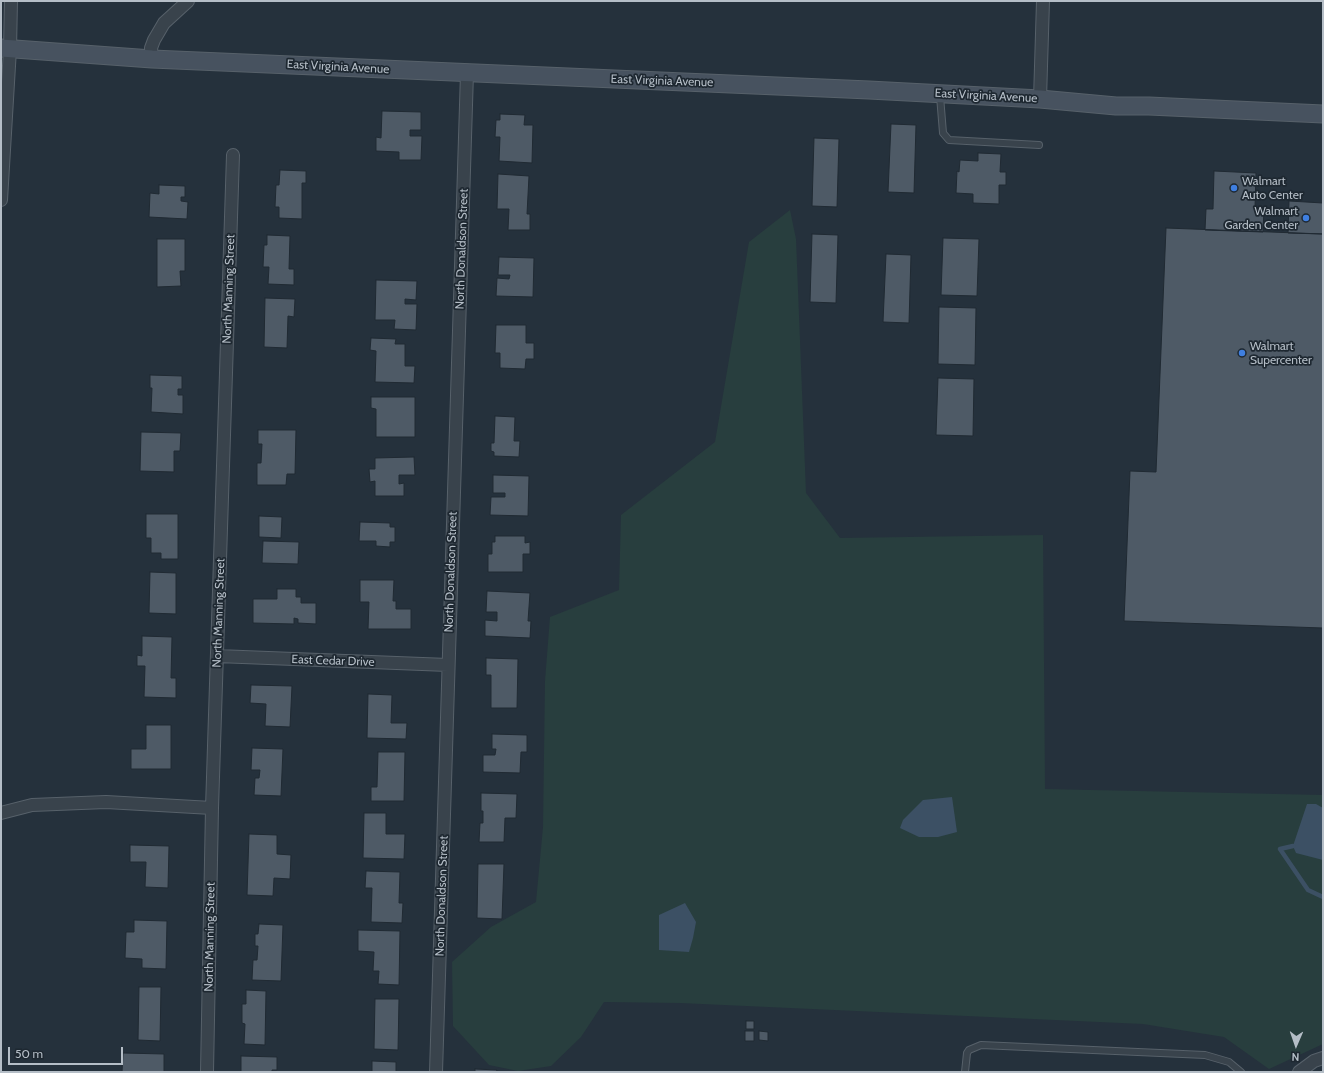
<!DOCTYPE html>
<html>
<head>
<meta charset="utf-8">
<style>
  body { margin:0 }
  #map { position:relative; width:1324px; height:1073px; overflow:hidden; background:#25313c; font-family:Cabin,sans-serif }
  canvas { display:block }
  .frame { position:absolute; inset:0; border:2px solid #b5bec7; pointer-events:none }
  .north { position:absolute; left:1276px; top:1025px; width:40px; height:40px; -webkit-text-stroke:3px #1e2831; paint-order:stroke; rotate:182deg; font-size:11px; font-weight:700; line-height:16px; text-align:center; color:#b5bec7 }
  .north::after { content:''; display:block; margin:auto; width:14px; height:18px; background:#b5bec7; clip-path:polygon(50% 0,100% 100%,50% 72%,0 100%) }
  .scale { position:absolute; left:8px; top:1047px; width:115px; height:18px; box-sizing:border-box; border:2px solid #b5bec7; border-top:0; padding-left:5px; font-size:12px; line-height:14px; white-space:nowrap; color:#b5bec7; -webkit-text-stroke:3px #1e2831; paint-order:stroke }
</style>
</head>
<body>
<div id="map">
<canvas width="1324" height="1073"></canvas>
<div class="frame"></div>
<div class="north">N</div>
<div class="scale">50 m</div>
</div>
<script>
const g = document.querySelector('canvas').getContext('2d');
g.lineJoin = 'round';
function fillPath(path, color) { g.fillStyle = color; g.fill(path, 'evenodd'); }
const poly = rows => new Path2D(rows.map(r => 'M' + r).join(''));
function trace(path, color, width, dash) { g.strokeStyle = color; g.lineWidth = width; g.lineCap = dash ? 'butt' : 'round'; g.setLineDash(dash || []); g.stroke(path); }
function drawText(font, color, halo, rows, align = 'center') {
  g.font = font + ' Cabin,sans-serif'; g.lineWidth = 3.5; g.setLineDash([]); g.textBaseline = 'middle'; g.strokeStyle = halo; g.fillStyle = color; for (const [text, x, y, turn = 0] of rows) {
    g.save(); g.translate(x, y); g.rotate((+turn || 0) * Math.PI / 180); g.textAlign = isNaN(turn) ? turn : align; if (halo) g.strokeText(text, 0, 0); g.fillText(text, 0, 0); g.restore();
  }
}
fillPath(poly([
  [790,210,796,239,806,493,840,538,1043,535,1045,789,1323,795,1323,1044,1269,1069,1224,1037,1143,1024,680,1003,604,1002,581,1037,551,1066,518,1071,489,1065,453,1026,452,962,491,927,536,902,543,827,545,681,550,617,619,590,621,515,715,442,749,242]
]), '#283e3e');
fillPath(poly([
  [952,797,957,832,938,837,919,837,900,828,903,820,923,800],
  [1307,804,1316,804,1323,808,1323,860,1296,853,1293,846],
  [685,903,696,922,693,938,689,952,659,950,659,915]
]), '#3c5064');
trace(poly([
  [1293,846,1280,849,1308,890,1323,897]
]), '#3c5064', 4.5);
const building = poly([
  [382,111,421,112,421,130,410,130,410,136,422,136,421,160,399,160,399,152,376,151,376,137,381,138,382,111],
  [500,114,525,115,524,125,533,125,532,163,499,161,500,137,495,137,496,120,500,120,500,114],
  [891,124,916,125,914,193,888,192,891,124],
  [814,138,839,139,837,207,812,206,814,138],
  [978,153,1001,154,1000,172,1006,172,1006,185,999,185,999,204,973,203,973,194,956,193,957,171,959,172,960,160,978,161,978,153],
  [280,170,306,171,306,183,302,183,302,219,279,218,279,207,275,207,276,185,279,185,280,170],
  [1214,171,1256,173,1255,208,1264,208,1263,232,1205,230,1206,209,1213,209,1214,171],
  [498,174,529,176,527,214,530,214,530,230,508,230,509,209,497,209,498,174],
  [159,185,185,186,185,197,181,197,181,201,188,202,187,219,149,217,150,193,159,194,159,185],
  [1289,201,1323,203,1323,234,1288,233,1289,201],
  [1166,228,1323,234,1323,628,1124,621,1130,471,1156,472,1166,228],
  [812,234,838,235,836,303,810,302,812,234],
  [267,235,290,236,289,269,294,269,294,285,268,284,269,267,263,267,264,245,267,245,267,235],
  [943,238,979,239,977,296,941,295,943,238],
  [157,239,185,239,185,271,180,271,181,286,157,287,157,239],
  [886,254,911,255,909,323,883,322,886,254],
  [499,257,534,258,533,297,496,296,497,278,509,279,510,275,498,275,499,257],
  [376,280,417,281,416,300,405,299,405,304,417,304,416,330,394,329,395,320,375,320,376,280],
  [265,298,295,299,294,317,288,316,287,348,264,347,265,298],
  [939,307,976,308,975,365,938,364,939,307],
  [496,325,526,325,526,343,534,343,534,359,526,359,525,369,500,368,500,353,495,353,496,325],
  [371,338,396,339,395,344,405,344,405,366,415,366,414,383,375,382,376,351,370,350,371,338],
  [150,375,182,376,182,389,178,389,178,395,183,395,183,414,151,412,152,388,150,388,150,375],
  [938,378,974,379,973,436,936,435,938,378],
  [371,397,415,397,415,437,376,437,376,409,371,408,371,397],
  [495,416,515,417,514,441,520,441,519,457,494,456,494,452,491,451,491,443,494,443,495,416],
  [258,430,296,430,295,474,287,474,286,485,257,485,257,463,261,463,262,444,258,444,258,430],
  [141,432,181,433,180,451,174,451,174,472,140,471,141,432],
  [414,457,415,475,399,475,399,484,404,483,404,496,375,496,375,481,370,482,369,469,375,469,375,458,414,457],
  [493,475,529,476,528,516,490,515,491,497,505,497,505,493,493,493,493,475],
  [146,514,178,514,178,559,161,559,161,553,151,553,151,538,146,538,146,514],
  [259,516,282,517,281,538,259,537,259,516],
  [360,522,390,523,390,527,395,527,395,542,390,542,390,547,376,546,376,541,359,541,360,522],
  [495,536,525,536,525,543,530,542,530,554,523,554,523,572,488,572,488,554,492,554,492,542,495,542,495,536],
  [263,541,299,542,298,564,262,563,263,541],
  [150,572,176,573,176,614,149,613,150,572],
  [360,580,394,580,393,601,396,601,396,609,411,609,411,629,368,629,369,602,360,602,360,580],
  [277,589,296,589,296,597,301,597,301,603,316,603,316,624,298,623,298,619,294,618,294,624,253,623,253,599,277,599,277,589],
  [487,591,530,593,528,621,531,621,530,638,485,636,485,620,497,621,497,612,486,612,487,591],
  [142,636,172,637,171,678,176,678,176,698,144,697,145,666,137,666,137,655,142,656,142,636],
  [486,658,518,659,517,708,491,708,491,675,486,675,486,658],
  [251,685,292,686,290,727,265,726,266,704,250,703,251,685],
  [368,694,392,695,391,723,407,723,406,739,367,738,368,694],
  [146,725,171,725,171,769,131,769,131,749,146,749,146,725],
  [492,734,527,735,527,752,521,752,520,773,483,772,483,755,495,755,496,749,492,749,492,734],
  [252,748,283,749,281,796,254,795,255,778,259,778,260,770,251,770,252,748],
  [378,752,405,752,404,801,371,801,371,787,377,787,378,752],
  [481,793,517,794,516,818,505,818,504,842,479,842,480,823,483,823,483,811,481,811,481,793],
  [364,813,386,813,386,834,405,834,404,859,363,858,364,813],
  [249,834,277,835,277,854,291,855,290,879,274,878,273,896,247,895,249,834],
  [130,845,169,846,168,888,145,887,146,862,130,862,130,845],
  [478,864,504,864,502,919,477,918,478,864],
  [366,871,400,872,399,903,403,903,402,923,371,922,372,888,365,888,366,871],
  [134,920,167,921,166,969,142,968,142,959,125,958,126,932,134,932,134,920],
  [259,924,283,925,281,981,252,980,253,960,257,960,258,946,255,946,255,934,258,934,259,924],
  [358,930,400,931,399,985,378,984,379,971,373,971,374,952,358,951,358,930],
  [139,987,161,987,160,1041,138,1040,139,987],
  [246,990,266,991,265,1045,244,1044,245,1024,242,1023,242,1004,246,1004,246,990],
  [375,999,399,999,398,1050,374,1049,375,999],
  [746,1021,754,1021,754,1029,746,1029,746,1021],
  [745,1031,754,1031,754,1041,745,1041,745,1031],
  [759,1031,768,1032,768,1041,759,1040,759,1031],
  [123,1053,164,1054,164,1072,122,1072,123,1053],
  [241,1056,277,1057,277,1070,272,1070,272,1072,241,1072,241,1056],
  [372,1061,396,1062,396,1072,372,1072,372,1061],
  [475,1069,497,1070,496,1072,475,1072,475,1069]
]);
fillPath(building, '#4e5a66');
trace(building, '#202a33', 1);
const lane = poly([
  [940,96,943,133,949,140,1039,145],
  [965,1072,967,1053,969,1050,981,1045,1205,1055,1229,1062,1241,1072]
]);
const street = poly([
  [152,59,151,48,154,40,164,23,188,1],
  [1040,99,1043,1],
  [1,200,10,49,11,1],
  [217,656,448,665],
  [1,813,32,805,106,802,212,808],
  [207,1072,212,808,233,155],
  [436,1072,467,73],
  [1299,1072,1314,1061,1323,1058]
]);
const secondary = poly([
  [1,48,152,59,869,90,1040,99,1116,106,1149,106,1323,114]
]);
trace(lane, '#57616a', 8);
trace(street, '#57616a', 14);
trace(secondary, '#57616a', 19);
trace(lane, '#39434c', 6);
trace(street, '#39434c', 12);
trace(secondary, '#47525f', 17);
for (const [x, y, r, color] of [
  [1234,188,4,"#3f7fe0"],
  [1306,218,4,"#3f7fe0"],
  [1242,353,4,"#3f7fe0"]
]) { const dot = new Path2D(); dot.arc(x, y, r, 0, 2 * Math.PI); g.fillStyle = color; g.fill(dot); trace(dot, '#1e2831', 1.5); }
drawText('12px', '#b5bec7', '#1e2831', [
  ["East Virginia Avenue",338,67,3],
  ["East Virginia Avenue",662,81,2],
  ["East Virginia Avenue",986,96,3],
  ["North Donaldson Street",462,249,-88],
  ["North Manning Street",229,289,-88],
  ["North Donaldson Street",451,572,-88],
  ["North Manning Street",219,613,-88],
  ["East Cedar Drive",333,661,2],
  ["North Donaldson Street",442,896,-88],
  ["North Manning Street",210,937,-89]
]);
drawText('12px', '#b5bec7', '#1e2831', [
  ["Walmart",1242,181],
  ["Auto Center",1242,195],
  ["Walmart",1298,211,"right"],
  ["Garden Center",1298,225,"right"],
  ["Walmart",1250,346],
  ["Supercenter",1250,360]
], 'left');
</script>
</body>
</html>
